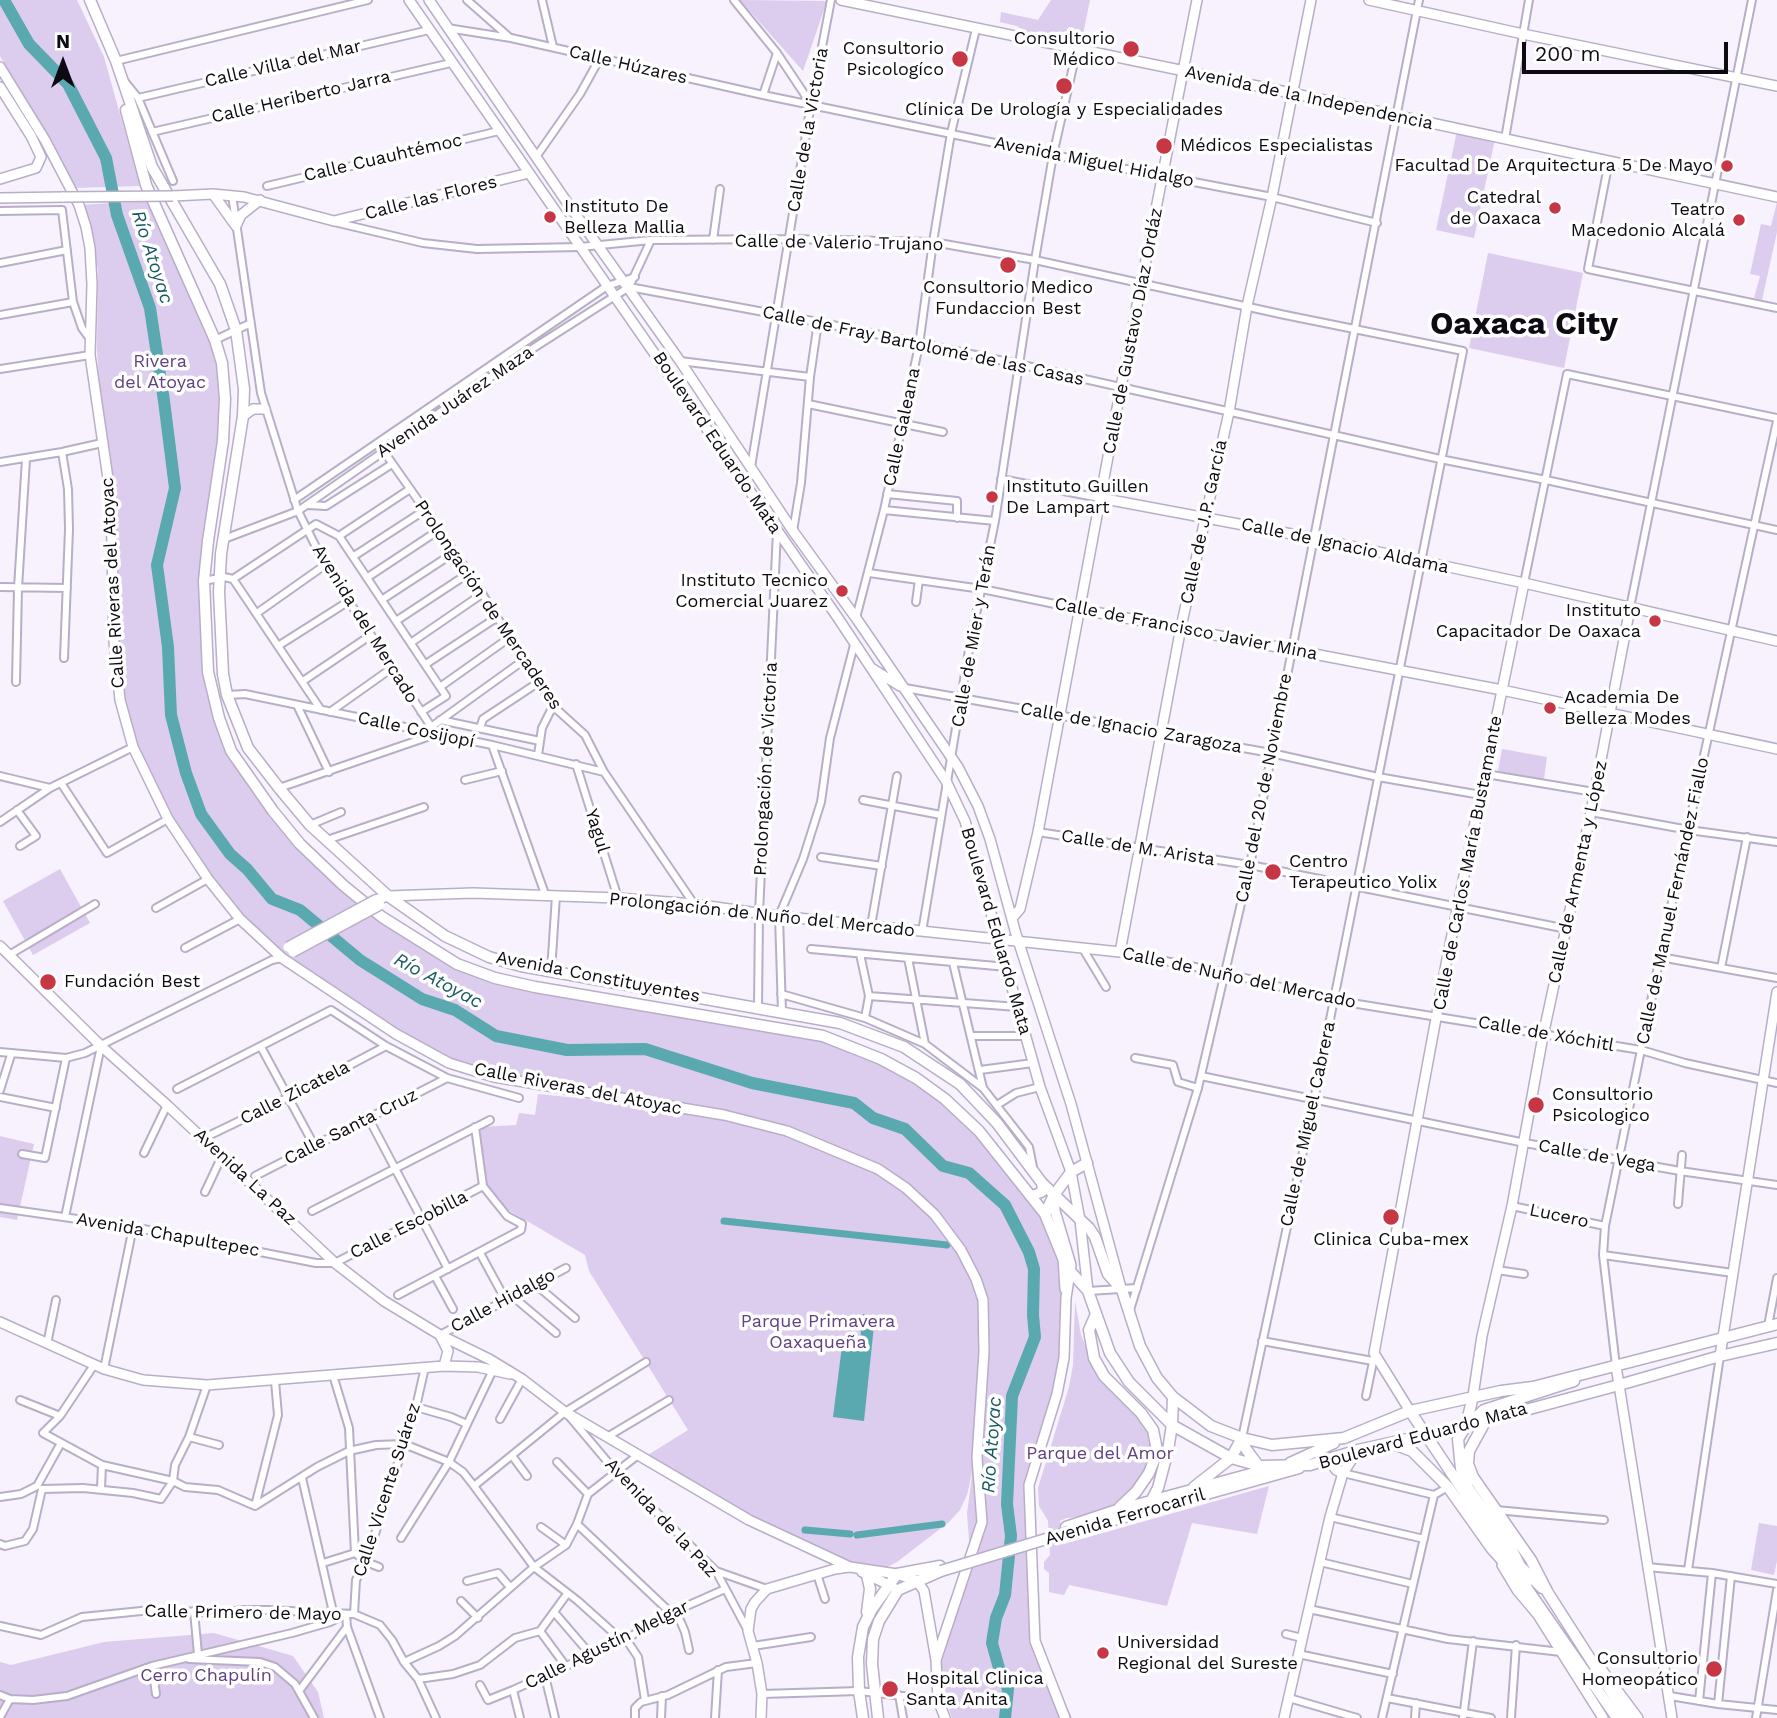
<!DOCTYPE html>
<html>
<head>
<meta charset="utf-8">
<style>
  body { margin:0 }
  #map { position:relative; width:1777px; height:1718px; overflow:hidden; background:#f7f2fd; font-family:"Work Sans",sans-serif }
  canvas { display:block }
  .north { position:absolute; left:28px; top:28px; width:70px; height:70px; -webkit-text-stroke:5px #fff; paint-order:stroke; rotate:0deg; font-size:19px; font-weight:700; line-height:28px; text-align:center; color:#0e0a12 }
  .north::after { content:''; display:block; margin:auto; width:24px; height:32px; background:#0e0a12; clip-path:polygon(50% 0,100% 100%,50% 72%,0 100%) }
  .scale { position:absolute; left:1522px; top:42px; width:206px; height:32px; box-sizing:border-box; border:4px solid #0e0a12; border-top:0; padding-left:9px; font-size:21px; line-height:24px; white-space:nowrap; color:#0e0a12; -webkit-text-stroke:5px #fff; paint-order:stroke }
</style>
</head>
<body>
<div id="map">
<canvas width="1777" height="1718"></canvas>
<div class="north">N</div>
<div class="scale">200 m</div>
</div>
<script>
const g = document.querySelector('canvas').getContext('2d');
g.lineJoin = 'round';
function fillPath(path, color) { g.fillStyle = color; g.fill(path, 'evenodd'); }
const poly = rows => new Path2D(rows.map(r => 'M' + r).join(''));
function trace(path, color, width, dash) { g.strokeStyle = color; g.lineWidth = width; g.lineCap = dash ? 'butt' : 'round'; g.setLineDash(dash || []); g.stroke(path); }
function drawText(font, color, halo, rows, align = 'center') {
  g.font = font + ' "Work Sans",sans-serif'; g.lineWidth = 7; g.setLineDash([]); g.textBaseline = 'middle'; g.strokeStyle = halo; g.fillStyle = color; for (const [text, x, y, turn = 0] of rows) {
    g.save(); g.translate(x, y); g.rotate((+turn || 0) * Math.PI / 180); g.textAlign = isNaN(turn) ? turn : align; if (halo) g.strokeText(text, 0, 0); g.fillText(text, 0, 0); g.restore();
  }
}
fillPath(poly([
  [0,0,77,0,104,57,140,186,74,188,0,56],
  [740,0,827,1,803,71],
  [1051,0,1090,0,1081,44,1064,40,1065,36,1058,35,1057,39,1023,31,1017,26,1000,22,1001,12,1038,20],
  [1457,131,1495,139,1474,238,1436,230],
  [148,201,222,363,223,441,208,541,208,672,231,751,300,844,382,917,457,964,535,987,823,1036,881,1059,940,1096,979,1131,1048,1220,1066,1298,1064,1358,1030,1478,1035,1641,1072,1718,952,1718,944,1694,941,1654,971,1567,967,1513,973,1468,967,1495,960,1510,949,1522,897,1562,885,1568,868,1567,851,1563,734,1509,648,1455,688,1430,589,1271,585,1255,505,1208,486,1186,480,1127,516,1125,519,1113,535,1115,538,1094,635,1104,494,1077,449,1063,282,958,240,919,168,819,133,747,116,665,114,541,102,442,97,349,98,269,79,205],
  [973,1280,989,1308,983,1399,980,1310],
  [1777,202,1777,232,1762,300,1754,298,1760,276,1750,274,1761,224,1771,226],
  [1488,253,1583,273,1564,368,1469,348],
  [1502,749,1547,757,1544,779,1498,771],
  [60,869,90,923,33,955,3,901],
  [0,1136,34,1144,17,1220,0,1217],
  [1075,1301,1081,1335,1089,1354,1120,1400,1143,1419,1154,1433,1156,1451,1135,1491,1116,1506,1086,1517,1066,1518,1060,1521,1064,1544,1269,1486,1257,1534,1192,1523,1167,1606,1069,1585,1064,1595,1049,1592,1049,1573,1044,1569,1044,1562,1050,1555,1048,1521,1039,1506,1038,1488,1069,1387,1073,1365],
  [1759,1523,1777,1526,1777,1561,1774,1575,1751,1570],
  [214,1633,293,1656,318,1692,324,1718,0,1718,0,1662,11,1665,104,1642]
]), '#dcccee');
fillPath(poly([
  [863,1314,875,1316,864,1421,833,1417,843,1338,860,1340]
]), '#5aa8b0');
trace(poly([
  [724,1221,947,1245],
  [805,1530,850,1534],
  [857,1535,942,1524]
]), '#5aa8b0', 7);
trace(poly([
  [4,0,29,44,68,84,106,158,117,215,150,308,164,401,175,488,157,565,168,647,171,715,186,773,201,814,230,854,247,869,272,899,300,910,360,960,422,999,455,1010,496,1036,567,1050,645,1049,752,1083,854,1103,873,1118,905,1129,943,1166,969,1173,1005,1205,1029,1252,1034,1269,1033,1315,1035,1337,1012,1396,1007,1504,1011,1536,1005,1595,996,1618,992,1643,999,1668,1008,1689,1005,1718]
]), '#5aa8b0', 12);
const street = poly([
  [467,0,509,37],
  [542,0,553,47],
  [734,0,777,53,811,104],
  [447,28,511,38,763,95,1053,155,1272,197,1377,223],
  [116,61,368,0],
  [125,82,138,98,173,181],
  [763,95,777,53],
  [138,98,429,30],
  [152,132,451,63],
  [1505,139,1529,0],
  [536,157,580,94,600,58],
  [1609,161,1588,269,1777,308],
  [267,186,499,131],
  [232,195,261,393,298,511,325,565,436,734,279,788],
  [0,211,62,210,73,302,82,328,90,339],
  [334,222,423,243,477,249,580,247,651,240,788,239,933,242,1035,260,1285,315,1463,351,1314,1100,1242,1438],
  [713,240,720,189],
  [0,263,67,250],
  [629,287,818,322,1018,364,1440,459,1546,480,1777,530],
  [0,315,73,302],
  [215,340,249,324],
  [680,361,810,377],
  [0,369,90,355],
  [808,404,943,432],
  [378,443,469,573,553,706,585,735,604,772,694,904],
  [62,452,68,489,69,529,64,658],
  [0,462,62,452,102,443],
  [751,467,811,104,831,0],
  [1001,479,1100,498],
  [887,494,957,501,957,518],
  [294,500,607,286,635,277],
  [308,505,326,506,392,464],
  [884,510,995,521],
  [793,531,801,483,810,377,818,322],
  [339,536,410,489],
  [224,539,298,511,521,356,629,287,651,240],
  [354,556,425,510],
  [869,573,982,589,1079,609],
  [368,577,439,530],
  [233,579,316,524,339,536,446,696,421,712],
  [204,581,224,577,233,579,321,710],
  [1524,583,1567,374,1777,418],
  [0,587,67,588],
  [383,599,455,552],
  [916,602,919,580],
  [1630,608,1752,0],
  [257,613,325,565],
  [856,618,884,510,919,345,933,242,951,133,976,29],
  [396,621,469,573],
  [412,642,482,594],
  [278,646,349,601],
  [426,664,496,618],
  [303,681,371,635],
  [16,682,18,588,26,459],
  [440,687,509,638],
  [905,688,1271,753,1378,777,1481,795],
  [227,695,245,694,492,745,604,772],
  [297,705,329,772],
  [330,712,392,668],
  [440,720,540,741],
  [431,727,524,660],
  [480,728,483,719,539,682],
  [492,745,545,894],
  [538,755,542,728,553,706],
  [576,764,618,898],
  [1486,774,1594,792],
  [0,776,50,788],
  [465,780,502,771],
  [61,783,107,853,168,819],
  [863,800,941,815],
  [17,810,36,836,20,846],
  [1591,812,1689,830,1777,842],
  [0,822,50,788,133,747],
  [310,825,341,812],
  [1038,832,1250,865,1567,929],
  [327,840,424,807],
  [821,857,882,866],
  [156,908,208,879],
  [871,926,897,776],
  [922,932,970,644,995,521,1035,260,1053,155,1077,49],
  [185,948,240,919],
  [811,949,1007,967],
  [1083,949,1106,987],
  [1120,952,1225,973,1333,1000,1641,1050,1685,1063,1777,1083],
  [860,954,869,996,865,1018],
  [9,955,95,904],
  [1660,957,1777,978],
  [908,958,925,1044],
  [953,963,983,1088],
  [1721,968,1747,837],
  [551,971,556,896],
  [781,994,865,1018,925,1044,983,1088,1029,1147,1033,1167],
  [869,996,1018,1007],
  [758,1007,759,913,777,531],
  [782,1012,779,916,803,859,821,802,830,738,854,645],
  [972,1036,1026,1036],
  [261,1047,314,1145],
  [0,1052,66,1058,85,1053,272,960,282,958],
  [1135,1058,1173,1065,1178,1082,1198,1088],
  [980,1070,1033,1063],
  [1201,1076,1525,1143,1680,1171,1777,1185],
  [177,1089,331,1010,386,1046,447,1078,519,1098],
  [0,1090,11,1055],
  [0,1097,56,1108],
  [997,1105,1016,1093,1040,1087],
  [369,1119,448,1269],
  [204,1138,289,1097,386,1046],
  [144,1153,167,1105],
  [22,1154,45,1158,66,1058],
  [255,1176,447,1078],
  [205,1192,222,1156],
  [1678,1204,1682,1155],
  [1512,1206,1605,1226],
  [0,1208,133,1227,316,1263,335,1263,483,1186],
  [312,1211,490,1120],
  [65,1217,101,1046],
  [480,1253,505,1299],
  [1603,1255,1733,1273],
  [1497,1270,1524,1274],
  [435,1276,453,1309],
  [535,1284,575,1318],
  [1088,1291,1137,1288],
  [398,1295,521,1230,522,1224,507,1216,483,1186,475,1127],
  [511,1295,556,1333],
  [1130,1310,1198,1088,1250,865,1419,0],
  [1768,1326,1777,1278],
  [440,1335,566,1268],
  [1262,1341,1373,1361],
  [47,1344,56,1300],
  [94,1365,60,1416,43,1433,102,1465,173,1481,185,1487,218,1490,255,1506,317,1467,349,1451,376,1445,404,1444,449,1462,463,1472,474,1486,534,1567,578,1601,617,1636,626,1639,638,1657,645,1700],
  [1616,1366,1603,1255,1605,1226,1660,957,1777,421],
  [104,1369,133,1227],
  [333,1375,349,1428,355,1553,366,1562,379,1567],
  [1366,1396,1374,1357],
  [20,1400,60,1416],
  [416,1407,451,1417,467,1424],
  [569,1416,617,1473,716,1571,747,1629],
  [500,1419,522,1379],
  [189,1437,219,1445],
  [607,1437,669,1400],
  [513,1457,527,1476],
  [557,1462,588,1494],
  [1343,1473,1434,1495],
  [302,1478,333,1612],
  [474,1486,565,1412,646,1362],
  [42,1489,83,1488,133,1493,161,1499,173,1481,175,1465,189,1437,207,1385],
  [101,1489,102,1465],
  [0,1497,21,1494,37,1486,61,1443],
  [255,1506,278,1415,275,1381],
  [1496,1510,1604,1520],
  [1330,1517,1424,1539],
  [577,1524,671,1613],
  [541,1527,566,1545],
  [401,1538,449,1462,493,1370],
  [0,1544,5,1546,25,1541,33,1529,42,1489],
  [1320,1562,1413,1584],
  [323,1563,355,1553],
  [1647,1567,1712,1573,1777,1584],
  [1688,1570,1720,1356],
  [716,1571,767,1589],
  [817,1574,825,1599],
  [467,1581,498,1573,510,1587],
  [461,1601,478,1618],
  [1309,1609,1448,1639,1561,1652],
  [194,1611,198,1654],
  [676,1611,685,1632,689,1650],
  [554,1612,590,1654],
  [346,1614,347,1627,380,1718],
  [354,1614,356,1580,366,1562,416,1407,425,1367],
  [0,1626,41,1635,82,1617,151,1610,224,1613,242,1610,267,1610,354,1614,380,1625,392,1640,404,1662,418,1679,436,1718],
  [540,1631,565,1665],
  [1286,1634,1302,1638],
  [753,1646,811,1637],
  [1298,1654,1393,1674],
  [189,1659,260,1662,275,1667,295,1684,314,1718],
  [404,1662,439,1646,455,1636,534,1567,566,1545,577,1524,588,1494,638,1455],
  [152,1666,156,1694],
  [545,1676,555,1718],
  [418,1679,453,1674,480,1665,515,1638,540,1631,567,1594],
  [480,1685,488,1700,513,1690,626,1639,671,1613,725,1589],
  [513,1690,520,1718],
  [299,1691,347,1627],
  [762,1694,859,1691,938,1700],
  [0,1695,10,1699,33,1700,67,1696,152,1666,292,1633,330,1622,344,1615],
  [899,1695,903,1718],
  [1670,1696,1718,1704,1777,1710],
  [1289,1698,1357,1718],
  [1387,1698,1491,1718],
  [1699,1701,1712,1573],
  [1718,1704,1731,1576],
  [0,1717,10,1699],
  [635,1718,635,1708,641,1702,668,1695,726,1667,757,1663],
  [661,1718,662,1696],
  [715,1718,718,1670],
  [1382,1718,1434,1495,1448,1487],
  [1415,1718,1416,1703],
  [1463,1718,1473,1641],
  [1511,1718,1516,1645],
  [1756,1718,1777,1590]
]);
const secondary = poly([
  [409,0,838,618,946,781,965,821,1040,1087,1071,1172,1080,1220,1088,1291],
  [429,0,564,198,680,361,793,531,856,618,958,767,978,806,990,839,1016,934,1071,1104,1121,1288],
  [841,0,1291,93,1777,197],
  [1369,0,1523,34,1777,86],
  [0,67,45,140,79,205,86,227,90,248,92,284,90,355,111,499,114,641,120,700,133,747,168,819,208,879,240,919,282,958,396,1034,449,1063,494,1077,724,1115,787,1131,878,1169,906,1188,935,1215,961,1250,976,1279,983,1300,984,1352,977,1458,982,1522,936,1660],
  [0,87,31,136,41,157,36,168,0,179],
  [213,194,236,226],
  [173,196,213,194,244,197,334,221,529,173],
  [0,198,64,197],
  [236,226,241,215,260,200],
  [243,416,253,409,265,409],
  [1100,498,1313,538,1524,583,1777,641],
  [1079,609,1502,690,1777,749],
  [873,669,900,686],
  [375,900,388,896,473,893,618,898,694,904,779,916,1120,952,1181,627,1229,412,1247,306,1272,197,1311,0],
  [1012,918,1020,909,1038,832,1121,387,1197,0],
  [0,946,101,1046,167,1105,335,1263,384,1301,440,1335,489,1359,522,1379,565,1412,749,1520,850,1567,897,1574,917,1581,924,1591,936,1660,938,1700,945,1718],
  [1054,1195,1055,1211,1071,1265,1066,1298,1064,1358,1057,1394,1029,1485,1035,1641,1065,1718],
  [1031,1196,1042,1192,1042,1183],
  [1063,1258,1065,1289],
  [0,1322,104,1369,143,1380,207,1385,444,1366,478,1367,510,1374],
  [441,1337,448,1351,444,1366],
  [1720,1356,1777,992],
  [1616,1366,1672,1718],
  [1473,1396,1482,1336,1512,1206,1543,1036,1591,812,1630,608],
  [1410,1411,1374,1353,1447,959,1524,583],
  [1329,1459,1336,1470,1343,1473],
  [1502,1565,1517,1590,1538,1615,1603,1718],
  [862,1572,893,1587],
  [1599,1666,1638,1718],
  [761,1718,762,1694,757,1663,748,1631,751,1609,755,1602,767,1589,835,1569,849,1567],
  [1284,1718,1330,1517,1343,1473,1358,1450]
]);
const primary = poly([
  [90,0,116,61,152,167,220,284,236,330,244,389,243,416,221,554,219,592,223,674,227,695,248,748,279,788,310,825,388,896,445,936,489,957,521,966,840,1023,904,1047,960,1084,997,1123,1042,1183,1089,1228,1095,1237,1108,1274,1122,1290,1140,1346,1157,1378,1173,1397,1211,1426,1242,1438,1272,1445,1344,1438,1410,1411,1501,1391,1533,1387,1777,1324],
  [126,110,146,185,215,340,222,363,225,399,223,441,208,541,204,581,208,672,219,718,231,751,273,811,300,844,343,885,382,917,457,964,495,978,535,987,823,1036,881,1059,916,1078,945,1099,979,1131,1045,1214,1063,1258,1071,1272,1088,1291,1110,1353,1129,1382,1172,1425,1231,1458,1260,1466,1310,1465,1358,1450,1466,1426,1619,1385,1720,1356,1777,1343],
  [1045,1214,1054,1195,1071,1172,1087,1163],
  [1096,1314,1089,1330,1094,1358,1104,1376,1141,1413,1153,1430,1156,1445,1155,1458,1149,1473,1136,1492,1120,1507],
  [1473,1396,1466,1426,1458,1439,1461,1469,1468,1488,1510,1546,1522,1570,1526,1584],
  [1410,1411,1500,1546,1542,1588],
  [1486,1420,1469,1451,1468,1464,1473,1477,1531,1560,1548,1593,1628,1718],
  [1470,1423,1484,1410,1574,1381],
  [1242,1438,1246,1449,1257,1464],
  [1391,1443,1412,1451,1448,1487,1492,1549,1526,1587,1617,1718],
  [1290,1463,1334,1443],
  [1194,1487,1231,1458,1242,1438],
  [1150,1503,1158,1488,1168,1450,1172,1425,1173,1397],
  [1066,1527,1114,1511,1269,1469],
  [1071,1532,1299,1468],
  [867,1612,870,1589,867,1575],
  [863,1718,859,1691,858,1657,863,1627,872,1609,897,1574,940,1566],
  [878,1718,872,1664,873,1639,879,1621,898,1590,941,1571]
]);
trace(street, '#b9aec7', 10);
trace(secondary, '#b9aec7', 12);
trace(primary, '#b9aec7', 13);
trace(street, '#fff', 6);
trace(secondary, '#fff', 9);
trace(primary, '#fff', 10);
const secondaryBridge = poly([
  [64,197,173,196],
  [288,947,375,900],
  [293,952,380,905]
]);
const primaryBridge = poly([
  [941,1571,1069,1532]
]);
trace(secondaryBridge, '#b9aec7', 12, []);
trace(primaryBridge, '#b9aec7', 13, []);
trace(secondaryBridge, '#fff', 9);
trace(primaryBridge, '#fff', 10);
for (const [x, y, r, color] of [
  [1131,49,9,"#c63644"],
  [960,59,9,"#c63644"],
  [1064,86,9,"#c63644"],
  [1164,146,9,"#c63644"],
  [1727,166,7,"#c63644"],
  [1555,208,7,"#c63644"],
  [550,217,7,"#c63644"],
  [1739,220,7,"#c63644"],
  [1008,265,9,"#c63644"],
  [992,497,7,"#c63644"],
  [842,591,7,"#c63644"],
  [1655,621,7,"#c63644"],
  [1550,708,7,"#c63644"],
  [1273,872,9,"#c63644"],
  [48,982,9,"#c63644"],
  [1536,1105,9,"#c63644"],
  [1391,1217,9,"#c63644"],
  [1103,1653,7,"#c63644"],
  [1714,1669,9,"#c63644"],
  [890,1689,9,"#c63644"]
]) { const dot = new Path2D(); dot.arc(x, y, r, 0, 2 * Math.PI); g.fillStyle = color; g.fill(dot); trace(dot, '#fff', 2.5); }
drawText('18px', '#0e0a12', '#fff', [
  ["Consultorio",1115,39,"right"],
  ["Médico",1115,60,"right"],
  ["Consultorio",944,49,"right"],
  ["Psicologíco",944,70,"right"],
  ["Clínica De Urología y Especialidades",1064,110,"center"],
  ["Médicos Especialistas",1180,146],
  ["Facultad De Arquitectura 5 De Mayo",1713,166,"right"],
  ["Catedral",1541,198,"right"],
  ["de Oaxaca",1541,219,"right"],
  ["Instituto De",564,207],
  ["Belleza Mallia",564,228],
  ["Teatro",1725,210,"right"],
  ["Macedonio Alcalá",1725,231,"right"],
  ["Consultorio Medico",1008,288,"center"],
  ["Fundaccion Best",1008,309,"center"],
  ["Instituto Guillen",1006,487],
  ["De Lampart",1006,508],
  ["Instituto Tecnico",828,581,"right"],
  ["Comercial Juarez",828,602,"right"],
  ["Instituto",1641,611,"right"],
  ["Capacitador De Oaxaca",1641,632,"right"],
  ["Academia De",1564,698],
  ["Belleza Modes",1564,719],
  ["Centro",1289,862],
  ["Terapeutico Yolix",1289,883],
  ["Fundación Best",64,982],
  ["Consultorio",1552,1095],
  ["Psicologico",1552,1116],
  ["Clinica Cuba-mex",1391,1240,"center"],
  ["Universidad",1117,1643],
  ["Regional del Sureste",1117,1664],
  ["Consultorio",1698,1659,"right"],
  ["Homeopático",1698,1680,"right"],
  ["Hospital Clinica",906,1679],
  ["Santa Anita",906,1700]
], 'left');
drawText('18px', '#0e0a12', '#fff', [
  ["Calle Villa del Mar",283,64,-13],
  ["Calle Húzares",628,65,13],
  ["Calle Heriberto Jarra",301,97,-13],
  ["Avenida de la Independencia",1309,98,12],
  ["Calle de la Victoria",808,130,-80],
  ["Calle Cuauhtémoc",383,158,-13],
  ["Avenida Miguel Hidalgo",1094,162,11],
  ["Calle las Flores",431,198,-14],
  ["Calle de Valerio Trujano",839,243,1],
  ["Calle de Gustavo Díaz Ordáz",1133,331,-79],
  ["Calle de Fray Bartolomé de las Casas",923,346,12],
  ["Avenida Juárez Maza",455,402,-34],
  ["Calle Galeana",902,427,-78],
  ["Boulevard Eduardo Mata",717,443,56],
  ["Calle de J.P. García",1204,522,-78],
  ["Calle de Ignacio Aldama",1345,546,12],
  ["Calle Riveras del Atoyac",113,583,-93],
  ["Prolongación de Mercaderes",488,605,56],
  ["Avenida del Mercado",365,624,58],
  ["Calle de Francisco Javier Mina",1186,629,11],
  ["Calle de Mier y Terán",974,636,-80],
  ["Calle de Ignacio Zaragoza",1131,728,10],
  ["Calle Cosijopí",416,730,12],
  ["Prolongación de Victoria",766,769,-87],
  ["Calle del 20 de Noviembre",1264,788,-79],
  ["Yagul",597,831,73],
  ["Calle de M. Arista",1138,848,9],
  ["Calle de Carlos María Bustamante",1468,863,-79],
  ["Calle de Armenta y López",1578,872,-78],
  ["Calle de Manuel Fernández Fiallo",1673,901,-78],
  ["Prolongación de Nuño del Mercado",762,915,6],
  ["Boulevard Eduardo Mata",996,931,74],
  ["Avenida Constituyentes",598,977,11],
  ["Calle de Nuño del Mercado",1239,978,12],
  ["Calle de Xóchitl",1546,1034,10],
  ["Calle Riveras del Atoyac",578,1089,11],
  ["Calle Zicatela",295,1093,-27],
  ["Calle de Miguel Cabrera",1308,1124,-78],
  ["Calle Santa Cruz",351,1127,-27],
  ["Calle de Vega",1597,1156,10],
  ["Avenida La Paz",245,1177,43],
  ["Lucero",1559,1216,12],
  ["Calle Escobilla",409,1225,-27],
  ["Avenida Chapultepec",168,1235,10],
  ["Calle Hidalgo",503,1301,-28],
  ["Boulevard Eduardo Mata",1423,1436,-15],
  ["Calle Vicente Suárez",387,1490,-72],
  ["Avenida Ferrocarril",1125,1517,-16],
  ["Avenida de la Paz",661,1518,47],
  ["Calle Primero de Mayo",243,1613,1],
  ["Calle Agustín Melgar",607,1645,-26]
]);
drawText('18px', '#614181', '#fff', [
  ["Rivera",160,362],
  ["del Atoyac",160,383],
  ["Parque Primavera",818,1322],
  ["Oaxaqueña",818,1343],
  ["Parque del Amor",1100,1454],
  ["Cerro Chapulín",206,1676]
]);
drawText('italic 19px', '#185a61', '#fff', [
  ["Río Atoyac",152,257,72],
  ["Río Atoyac",438,981,28],
  ["Río Atoyac",992,1445,-86]
]);
drawText('bold 32px', '#0e0a12', '#fff', [
  ["Oaxaca City",1524,325]
]);
</script>
</body>
</html>
